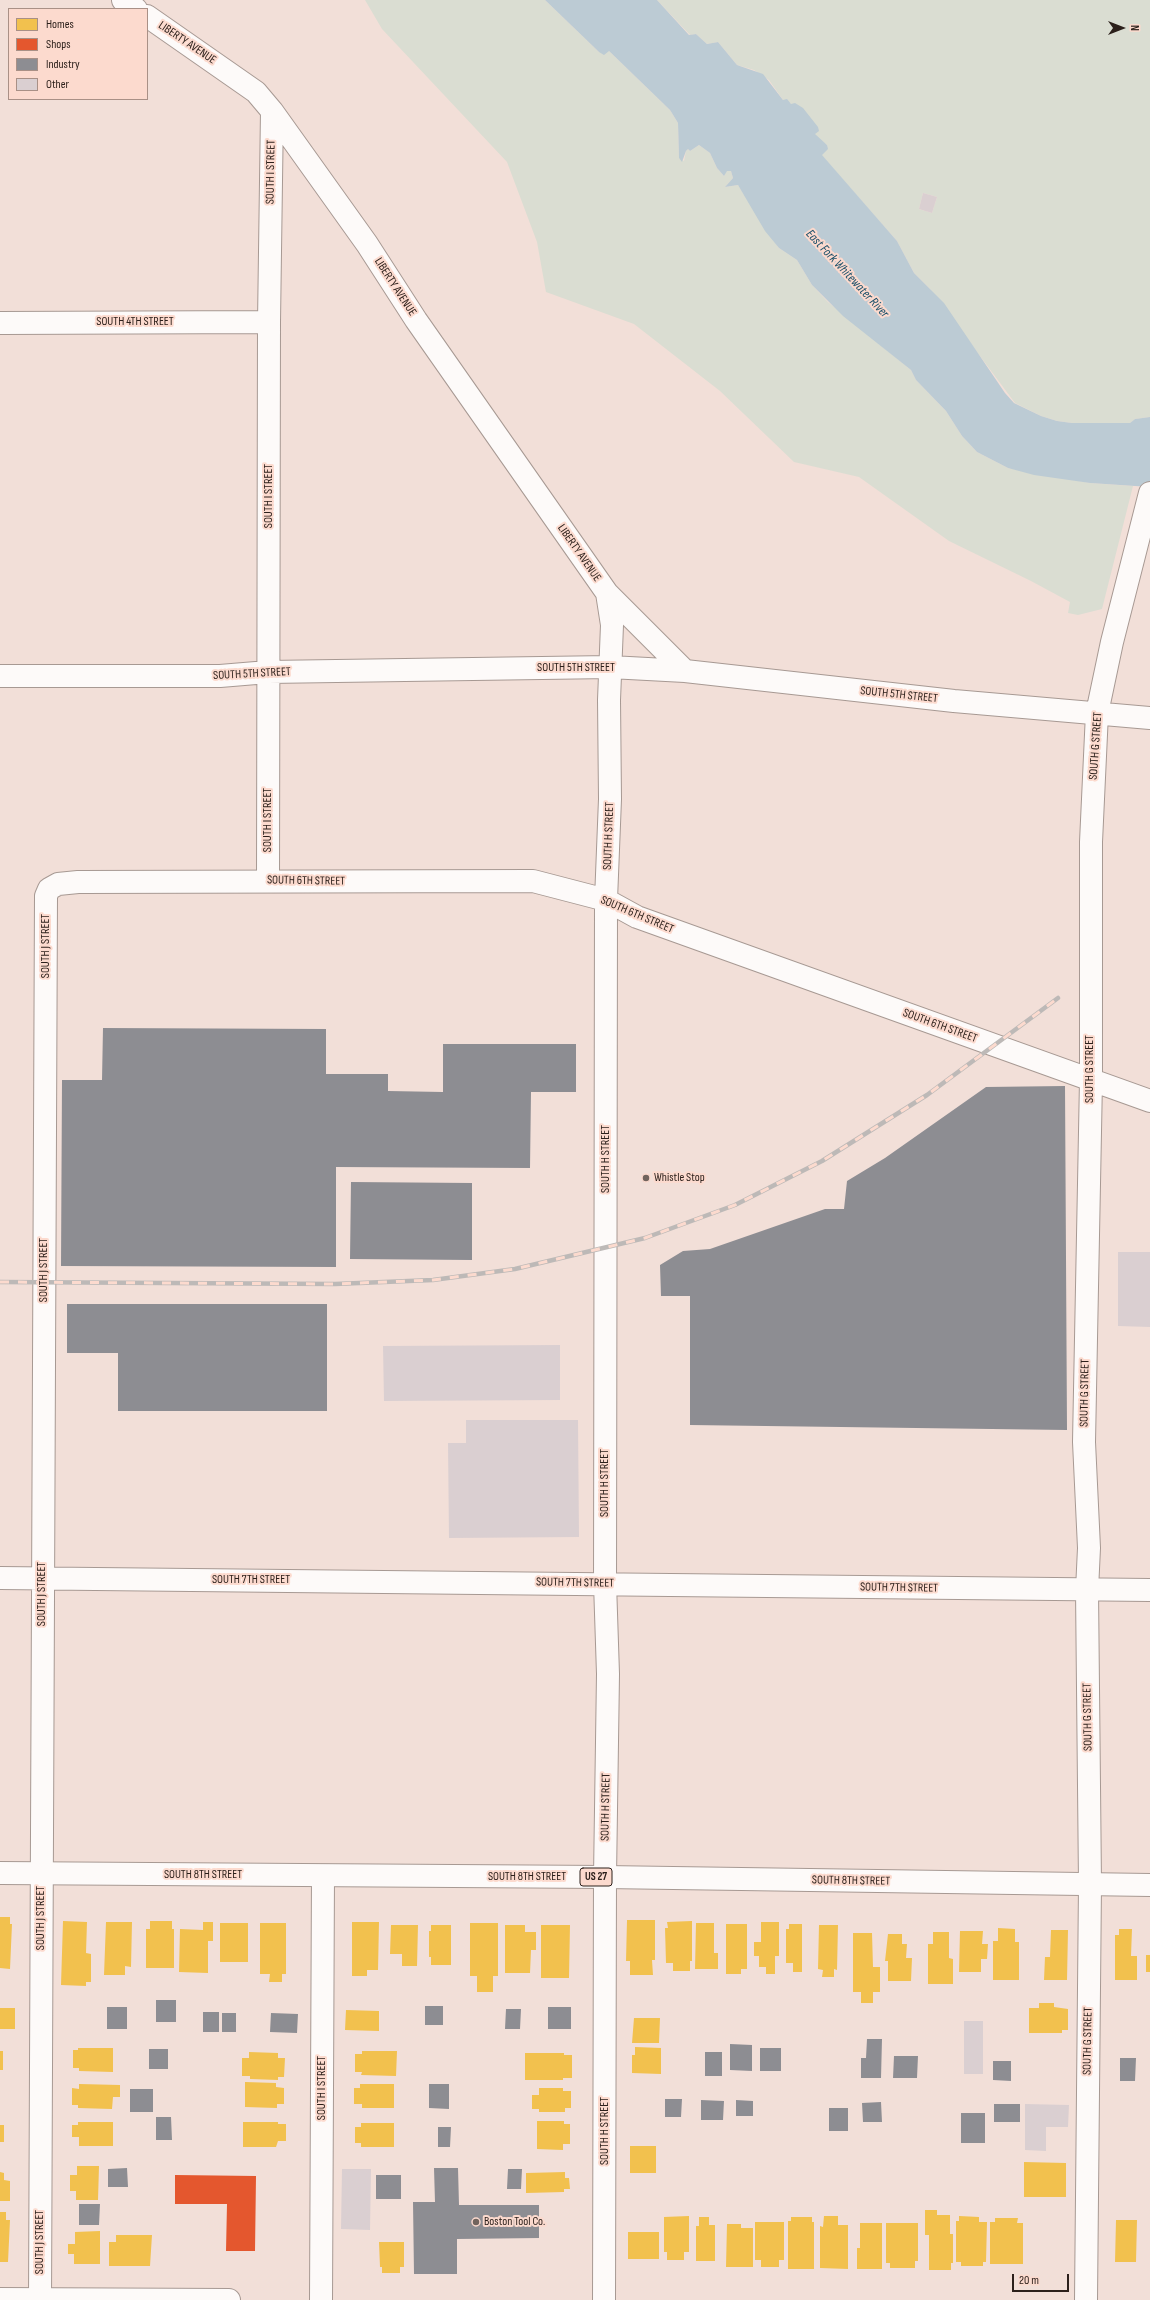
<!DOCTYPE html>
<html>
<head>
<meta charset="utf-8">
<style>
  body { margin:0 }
  #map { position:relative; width:1150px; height:2300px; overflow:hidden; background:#f2dfd8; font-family:"Sofia Sans Condensed",sans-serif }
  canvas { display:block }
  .legend { position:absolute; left:8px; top:8px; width:140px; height:92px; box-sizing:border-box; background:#fcdace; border:1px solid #a99086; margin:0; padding:5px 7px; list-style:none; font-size:12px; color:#2c201b }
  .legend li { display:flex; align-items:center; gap:8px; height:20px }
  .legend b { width:20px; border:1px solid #a99086 }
  .north { position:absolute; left:1102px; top:8px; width:40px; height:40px; -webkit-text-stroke:3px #fcdace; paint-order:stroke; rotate:90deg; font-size:11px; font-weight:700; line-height:16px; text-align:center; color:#2c201b }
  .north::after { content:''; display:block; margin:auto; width:14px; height:18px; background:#2c201b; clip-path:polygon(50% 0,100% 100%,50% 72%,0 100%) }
  .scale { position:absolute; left:1012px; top:2274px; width:57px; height:18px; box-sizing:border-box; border:2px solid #2c201b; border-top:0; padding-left:5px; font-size:12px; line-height:14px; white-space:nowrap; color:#2c201b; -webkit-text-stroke:3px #fcdace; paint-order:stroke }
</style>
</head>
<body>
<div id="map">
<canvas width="1150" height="2300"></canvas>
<ul class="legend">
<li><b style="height:11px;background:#f2c14e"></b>Homes</li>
<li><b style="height:11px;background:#e4572e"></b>Shops</li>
<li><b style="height:11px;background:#8d8d92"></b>Industry</li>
<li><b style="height:11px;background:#dacfd1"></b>Other</li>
</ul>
<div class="north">N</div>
<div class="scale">20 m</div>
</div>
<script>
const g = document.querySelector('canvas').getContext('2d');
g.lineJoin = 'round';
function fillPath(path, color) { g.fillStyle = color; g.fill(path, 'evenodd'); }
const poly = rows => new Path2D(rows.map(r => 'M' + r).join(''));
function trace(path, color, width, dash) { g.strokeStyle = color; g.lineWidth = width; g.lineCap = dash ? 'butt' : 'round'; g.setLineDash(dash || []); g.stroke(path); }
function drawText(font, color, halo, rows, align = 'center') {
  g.font = font + ' "Sofia Sans Condensed",sans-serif'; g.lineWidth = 4; g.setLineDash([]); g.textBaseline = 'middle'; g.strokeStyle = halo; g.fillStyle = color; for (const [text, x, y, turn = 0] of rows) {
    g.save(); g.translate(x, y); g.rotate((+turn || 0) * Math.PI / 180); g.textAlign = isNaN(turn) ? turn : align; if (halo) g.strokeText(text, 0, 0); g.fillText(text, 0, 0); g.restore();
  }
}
fillPath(poly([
  [365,0,545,0,599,52,609,51,670,110,678,123,679,158,684,161,686,151,688,149,690,151,699,145,710,153,717,168,724,176,726,171,731,171,733,178,725,187,738,185,779,248,797,260,812,285,828,302,911,370,916,380,946,411,962,436,977,452,1008,468,1090,483,1133,486,1102,609,1078,615,1068,613,1070,602,1031,581,949,541,859,477,794,462,720,391,634,324,546,292,537,242,507,162,382,29],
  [657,0,1150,0,1150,417,1135,419,1130,423,1072,423,1057,421,1041,416,1015,403,930,289,914,273,897,241,821,155,827,145,818,139,791,104,783,100,769,80,754,70,737,65,718,42,707,44,696,34,690,35],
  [923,193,937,197,932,213,919,209]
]), '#daddd2');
fillPath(poly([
  [545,0,657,0,689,35,696,34,707,44,718,42,737,65,763,74,783,100,787,99,791,104,795,103,803,108,818,127,819,131,815,134,827,145,828,149,822,155,897,241,914,273,944,303,1005,393,1014,403,1041,416,1057,421,1072,423,1130,423,1135,419,1150,417,1150,487,1090,483,1034,475,1008,468,977,452,962,436,946,411,916,380,911,370,843,316,812,285,797,260,779,248,765,231,738,185,725,187,733,178,731,171,727,171,724,176,717,168,710,153,699,145,690,151,688,149,686,151,682,162,679,158,678,123,670,110,609,51,604,55,599,52]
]), '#bccbd4');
fillPath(poly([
  [0,1917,10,1917,10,1924,12,1924,10,1969,0,1968],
  [627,1920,655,1920,655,1960,652,1960,653,1975,630,1975,630,1961,626,1961],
  [63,1921,87,1922,86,1953,91,1954,91,1982,86,1982,86,1986,61,1985],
  [150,1921,172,1921,172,1929,174,1929,174,1968,146,1968,146,1929,150,1929],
  [692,1921,692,1961,690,1961,690,1971,673,1971,673,1963,666,1963,665,1928,668,1928,667,1922],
  [106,1922,132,1922,131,1967,125,1966,125,1975,104,1975],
  [203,1922,213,1922,213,1941,208,1941,208,1973,179,1972,180,1929,203,1930],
  [352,1922,379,1922,378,1970,367,1970,367,1976,352,1976],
  [761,1922,779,1922,779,1956,775,1956,775,1974,766,1974,766,1967,759,1967,759,1956,754,1956,754,1942,761,1942],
  [220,1923,248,1923,248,1962,220,1962],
  [260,1923,286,1923,286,1974,282,1974,282,1982,269,1982,270,1974,260,1974],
  [470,1923,498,1923,498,1976,493,1976,493,1992,477,1992,477,1976,470,1976],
  [696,1923,714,1923,714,1953,718,1953,718,1969,695,1969],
  [726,1924,747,1924,747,1969,741,1969,741,1974,726,1974],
  [789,1924,802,1924,802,1972,793,1972,793,1963,786,1963,786,1929,789,1929],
  [391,1925,418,1925,417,1966,402,1966,402,1954,390,1954],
  [431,1925,451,1925,451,1965,431,1965,431,1957,429,1957,429,1931,431,1931],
  [505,1925,525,1925,525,1932,536,1932,536,1950,531,1950,530,1973,505,1973],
  [541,1925,570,1925,569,1978,541,1978],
  [819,1925,838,1925,837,1970,834,1969,834,1977,822,1977,823,1970,818,1969],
  [998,1928,1015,1929,1015,1942,1019,1942,1019,1980,993,1980,993,1941,998,1941],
  [1119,1929,1132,1929,1131,1956,1137,1956,1137,1980,1115,1980,1115,1935,1119,1935],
  [1051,1930,1068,1930,1067,1980,1044,1980,1045,1957,1050,1957],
  [960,1931,983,1931,982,1944,988,1944,987,1959,981,1959,981,1972,959,1972],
  [933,1932,949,1932,949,1958,953,1959,953,1984,928,1984,928,1944,933,1944],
  [853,1933,872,1933,873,1967,880,1967,880,1992,873,1992,873,2003,861,2003,861,1992,853,1992],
  [888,1934,902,1934,902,1944,907,1944,906,1958,912,1958,911,1981,888,1981,888,1961,885,1961],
  [1146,1955,1150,1955,1150,1972,1146,1972],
  [1039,2003,1054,2003,1054,2007,1068,2009,1068,2030,1062,2030,1062,2033,1029,2033,1029,2008,1039,2008],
  [0,2008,15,2008,15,2029,0,2029],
  [346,2010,379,2011,379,2031,345,2030],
  [634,2018,660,2018,659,2043,632,2043],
  [635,2047,661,2048,661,2074,632,2073,632,2055,635,2055],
  [78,2048,113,2048,113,2072,79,2071,79,2068,73,2068,73,2050,78,2050],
  [0,2051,3,2051,3,2070,0,2070],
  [362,2051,397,2051,396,2076,361,2075,362,2072,355,2072,355,2054,362,2054],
  [249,2052,278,2053,278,2058,285,2058,284,2077,278,2077,278,2080,250,2079,250,2076,242,2076,242,2058,249,2058],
  [525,2053,564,2053,564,2055,572,2055,572,2078,563,2078,563,2080,525,2080],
  [245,2082,276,2083,276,2087,284,2088,284,2104,277,2104,277,2108,245,2107],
  [79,2084,120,2085,120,2097,113,2097,112,2109,78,2108,78,2105,72,2105,72,2088,79,2089],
  [360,2084,394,2084,394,2108,362,2108,362,2104,354,2104,354,2088,360,2088],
  [539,2088,563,2088,563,2091,571,2091,571,2108,565,2108,565,2112,539,2112,539,2109,532,2109,532,2095,539,2095],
  [537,2121,564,2121,564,2124,570,2124,570,2144,563,2144,563,2150,537,2149],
  [78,2122,113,2122,113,2146,79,2146,79,2137,72,2137,72,2125,78,2125],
  [243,2122,278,2122,278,2124,286,2124,286,2141,278,2141,276,2147,243,2147],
  [361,2123,394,2123,394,2147,361,2147,361,2143,355,2143,355,2127,361,2127],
  [0,2125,4,2125,4,2142,0,2142],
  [630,2146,656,2146,656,2173,630,2173],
  [1024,2162,1066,2163,1066,2197,1024,2197],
  [77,2166,99,2166,98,2200,76,2200,76,2191,70,2191,70,2175,77,2175],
  [0,2172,4,2173,4,2180,10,2181,10,2201,0,2201],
  [565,2172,565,2178,569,2178,570,2189,564,2189,564,2192,526,2193,526,2173],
  [925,2210,937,2210,937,2215,950,2215,950,2234,953,2234,953,2263,951,2263,951,2270,929,2270,929,2235,925,2235],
  [0,2212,6,2212,6,2220,10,2220,8,2262,0,2262],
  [689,2216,689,2252,684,2252,684,2260,667,2260,667,2252,664,2252,664,2217],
  [824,2216,838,2216,838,2225,848,2225,848,2269,820,2268,820,2226,823,2227],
  [959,2216,979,2217,979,2222,987,2222,986,2262,983,2262,983,2266,961,2266,961,2262,956,2262,956,2221,959,2221],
  [699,2217,709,2217,709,2225,715,2225,715,2261,696,2261,696,2226,699,2226],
  [791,2217,812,2217,812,2222,814,2222,814,2269,788,2269,788,2221,791,2221],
  [995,2218,1018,2218,1017,2223,1023,2223,1023,2264,990,2264,990,2222,995,2222],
  [1116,2220,1137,2220,1136,2262,1115,2262],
  [755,2222,784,2222,784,2260,779,2260,779,2267,761,2267,761,2260,755,2260],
  [860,2223,882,2223,882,2269,857,2269,857,2248,860,2248],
  [886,2223,918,2223,918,2261,915,2261,915,2268,890,2268,890,2263,886,2263],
  [727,2224,741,2224,741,2228,753,2228,753,2267,726,2267],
  [100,2231,100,2264,74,2264,74,2254,68,2254,68,2244,75,2244,75,2232],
  [628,2232,659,2232,659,2259,628,2259],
  [116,2235,152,2235,150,2266,109,2266,109,2242,116,2242],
  [379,2242,404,2242,404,2267,400,2267,400,2273,382,2273,382,2267,380,2267]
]), '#f2c14e');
fillPath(poly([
  [175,2175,256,2176,255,2251,226,2251,227,2204,175,2204]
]), '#e4572e');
fillPath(poly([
  [103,1028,326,1029,326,1074,388,1074,388,1091,443,1092,443,1044,576,1044,576,1092,531,1092,530,1168,336,1167,336,1267,61,1266,62,1080,102,1080],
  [1065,1086,1067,1430,690,1425,690,1296,661,1296,660,1265,683,1251,710,1249,825,1209,844,1209,847,1181,885,1158,986,1087],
  [351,1182,472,1183,472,1260,350,1259],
  [67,1304,327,1304,327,1411,118,1411,118,1353,67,1353],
  [156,2000,176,2000,176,2022,156,2022],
  [425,2006,443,2006,443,2025,425,2025],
  [107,2007,127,2007,127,2029,107,2029],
  [548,2007,571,2007,571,2029,548,2029],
  [506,2009,521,2009,520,2029,505,2029],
  [203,2012,219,2012,219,2032,203,2032],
  [222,2013,236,2013,236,2032,222,2032],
  [271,2013,298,2014,297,2033,270,2032],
  [867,2039,882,2039,881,2078,861,2078,861,2058,866,2058],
  [730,2044,752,2045,752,2071,730,2070],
  [760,2048,781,2048,781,2071,760,2071],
  [149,2049,168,2049,168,2069,149,2069],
  [705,2052,722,2052,722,2076,705,2076],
  [894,2056,918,2056,917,2078,893,2078],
  [1120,2058,1136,2058,1135,2081,1120,2081],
  [993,2061,1011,2061,1011,2081,993,2080],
  [429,2084,449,2084,449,2109,429,2108],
  [130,2089,153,2089,153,2112,130,2112],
  [665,2099,682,2099,681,2117,665,2117],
  [701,2100,724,2101,723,2120,701,2120],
  [736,2100,753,2101,753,2116,736,2116],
  [881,2102,882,2122,863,2122,862,2103],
  [994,2104,1020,2104,1020,2122,994,2122],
  [829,2108,848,2108,848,2131,829,2131],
  [961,2113,985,2113,985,2143,961,2143],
  [156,2117,171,2117,172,2140,156,2140],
  [438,2127,451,2127,450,2147,438,2147],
  [127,2168,128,2187,108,2187,108,2169],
  [434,2168,458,2168,459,2205,539,2205,539,2238,457,2239,457,2274,414,2274,413,2202,435,2202],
  [508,2169,522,2169,521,2189,507,2189],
  [376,2175,401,2175,401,2199,376,2199],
  [79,2204,100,2204,99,2225,79,2225]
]), '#8d8d92');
fillPath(poly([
  [923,193,937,197,932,213,919,209],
  [1118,1252,1150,1252,1150,1327,1118,1326],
  [560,1345,560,1400,384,1401,383,1346],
  [466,1420,578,1420,579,1537,449,1538,448,1443,466,1443],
  [964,2021,983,2021,983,2074,964,2074],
  [1025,2104,1069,2105,1068,2127,1046,2127,1046,2151,1025,2150],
  [342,2169,371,2169,370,2230,341,2229]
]), '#dacfd1');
const minor = poly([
  [123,0,136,9],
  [147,16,256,92,272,111,367,244,416,320,607,593,612,625,609,700,610,799,606,900,605,1583,608,1674,605,1877,604,2300],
  [0,323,269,322],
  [607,593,685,671],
  [0,676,220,676,268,672,610,667,685,671,954,701,1150,718],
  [268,881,269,322,272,111],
  [0,1578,1150,1590],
  [40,2299,46,896,49,889,58,884,78,882,533,881,606,900,637,917,1150,1101],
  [321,2300,323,1876],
  [1086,2300,1090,1884,1087,1590,1089,1548,1084,1442,1091,1080,1091,842,1097,713,1112,642,1150,493]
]);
const highway = poly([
  [0,1873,605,1877,1150,1885],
  [0,2299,229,2300]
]);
trace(minor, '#a79993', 24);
trace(highway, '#a79993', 24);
trace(minor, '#fdfaf9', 22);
trace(highway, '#fdfaf9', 22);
const rail = poly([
  [0,1282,335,1284,433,1280,515,1269,645,1238,735,1205,822,1161,927,1095,1058,998]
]);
trace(rail, '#bdb9b7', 4.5);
trace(rail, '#fcdace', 3, [9]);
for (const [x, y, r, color] of [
  [646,1178,4,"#71635d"],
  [476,2222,4,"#71635d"]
]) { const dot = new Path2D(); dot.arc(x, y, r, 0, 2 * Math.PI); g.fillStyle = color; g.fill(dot); trace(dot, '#fcdace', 1.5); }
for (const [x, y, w] of [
  [596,1877,32]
]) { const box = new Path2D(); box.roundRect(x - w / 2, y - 9, w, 18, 3); g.fillStyle = '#fcdace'; g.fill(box); trace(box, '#2c201b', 1); }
drawText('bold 11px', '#2c201b', null, [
  ["US 27",596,1877]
]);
drawText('12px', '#2c201b', '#fcdace', [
  ["LIBERTY AVENUE",187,43,34],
  ["SOUTH I STREET",271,172,-89],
  ["LIBERTY AVENUE",395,287,57],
  ["SOUTH 4TH STREET",135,322],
  ["SOUTH I STREET",269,496,-90],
  ["LIBERTY AVENUE",579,553,55],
  ["SOUTH 5TH STREET",576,668],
  ["SOUTH 5TH STREET",252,674,-3],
  ["SOUTH 5TH STREET",899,695,6],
  ["SOUTH G STREET",1096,746,-86],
  ["SOUTH I STREET",268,820,-90],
  ["SOUTH H STREET",609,836,-88],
  ["SOUTH 6TH STREET",306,881,1],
  ["SOUTH 6TH STREET",637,915,23],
  ["SOUTH J STREET",46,946,-90],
  ["SOUTH 6TH STREET",940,1026,20],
  ["SOUTH G STREET",1090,1069,-90],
  ["SOUTH H STREET",606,1159,-90],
  ["SOUTH J STREET",44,1270,-90],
  ["SOUTH G STREET",1085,1393,-89],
  ["SOUTH H STREET",605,1483,-90],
  ["SOUTH 7TH STREET",251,1580],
  ["SOUTH 7TH STREET",575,1583,1],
  ["SOUTH 7TH STREET",899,1588,1],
  ["SOUTH J STREET",42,1594,-90],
  ["SOUTH G STREET",1088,1717,-91],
  ["SOUTH H STREET",606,1807,-89],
  ["SOUTH 8TH STREET",203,1875],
  ["SOUTH 8TH STREET",527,1877],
  ["SOUTH 8TH STREET",851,1881,1],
  ["SOUTH J STREET",41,1918,-90],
  ["SOUTH G STREET",1088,2041,-89],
  ["SOUTH I STREET",322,2088,-90],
  ["SOUTH H STREET",605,2131,-90],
  ["SOUTH J STREET",40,2242,-90]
]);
drawText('12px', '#2c201b', '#fcdace', [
  ["Whistle Stop",654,1178],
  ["Boston Tool Co.",484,2222]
], 'left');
drawText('italic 13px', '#194f69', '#fcdace', [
  ["East Fork Whitewater River",847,274,47]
]);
</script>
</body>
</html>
